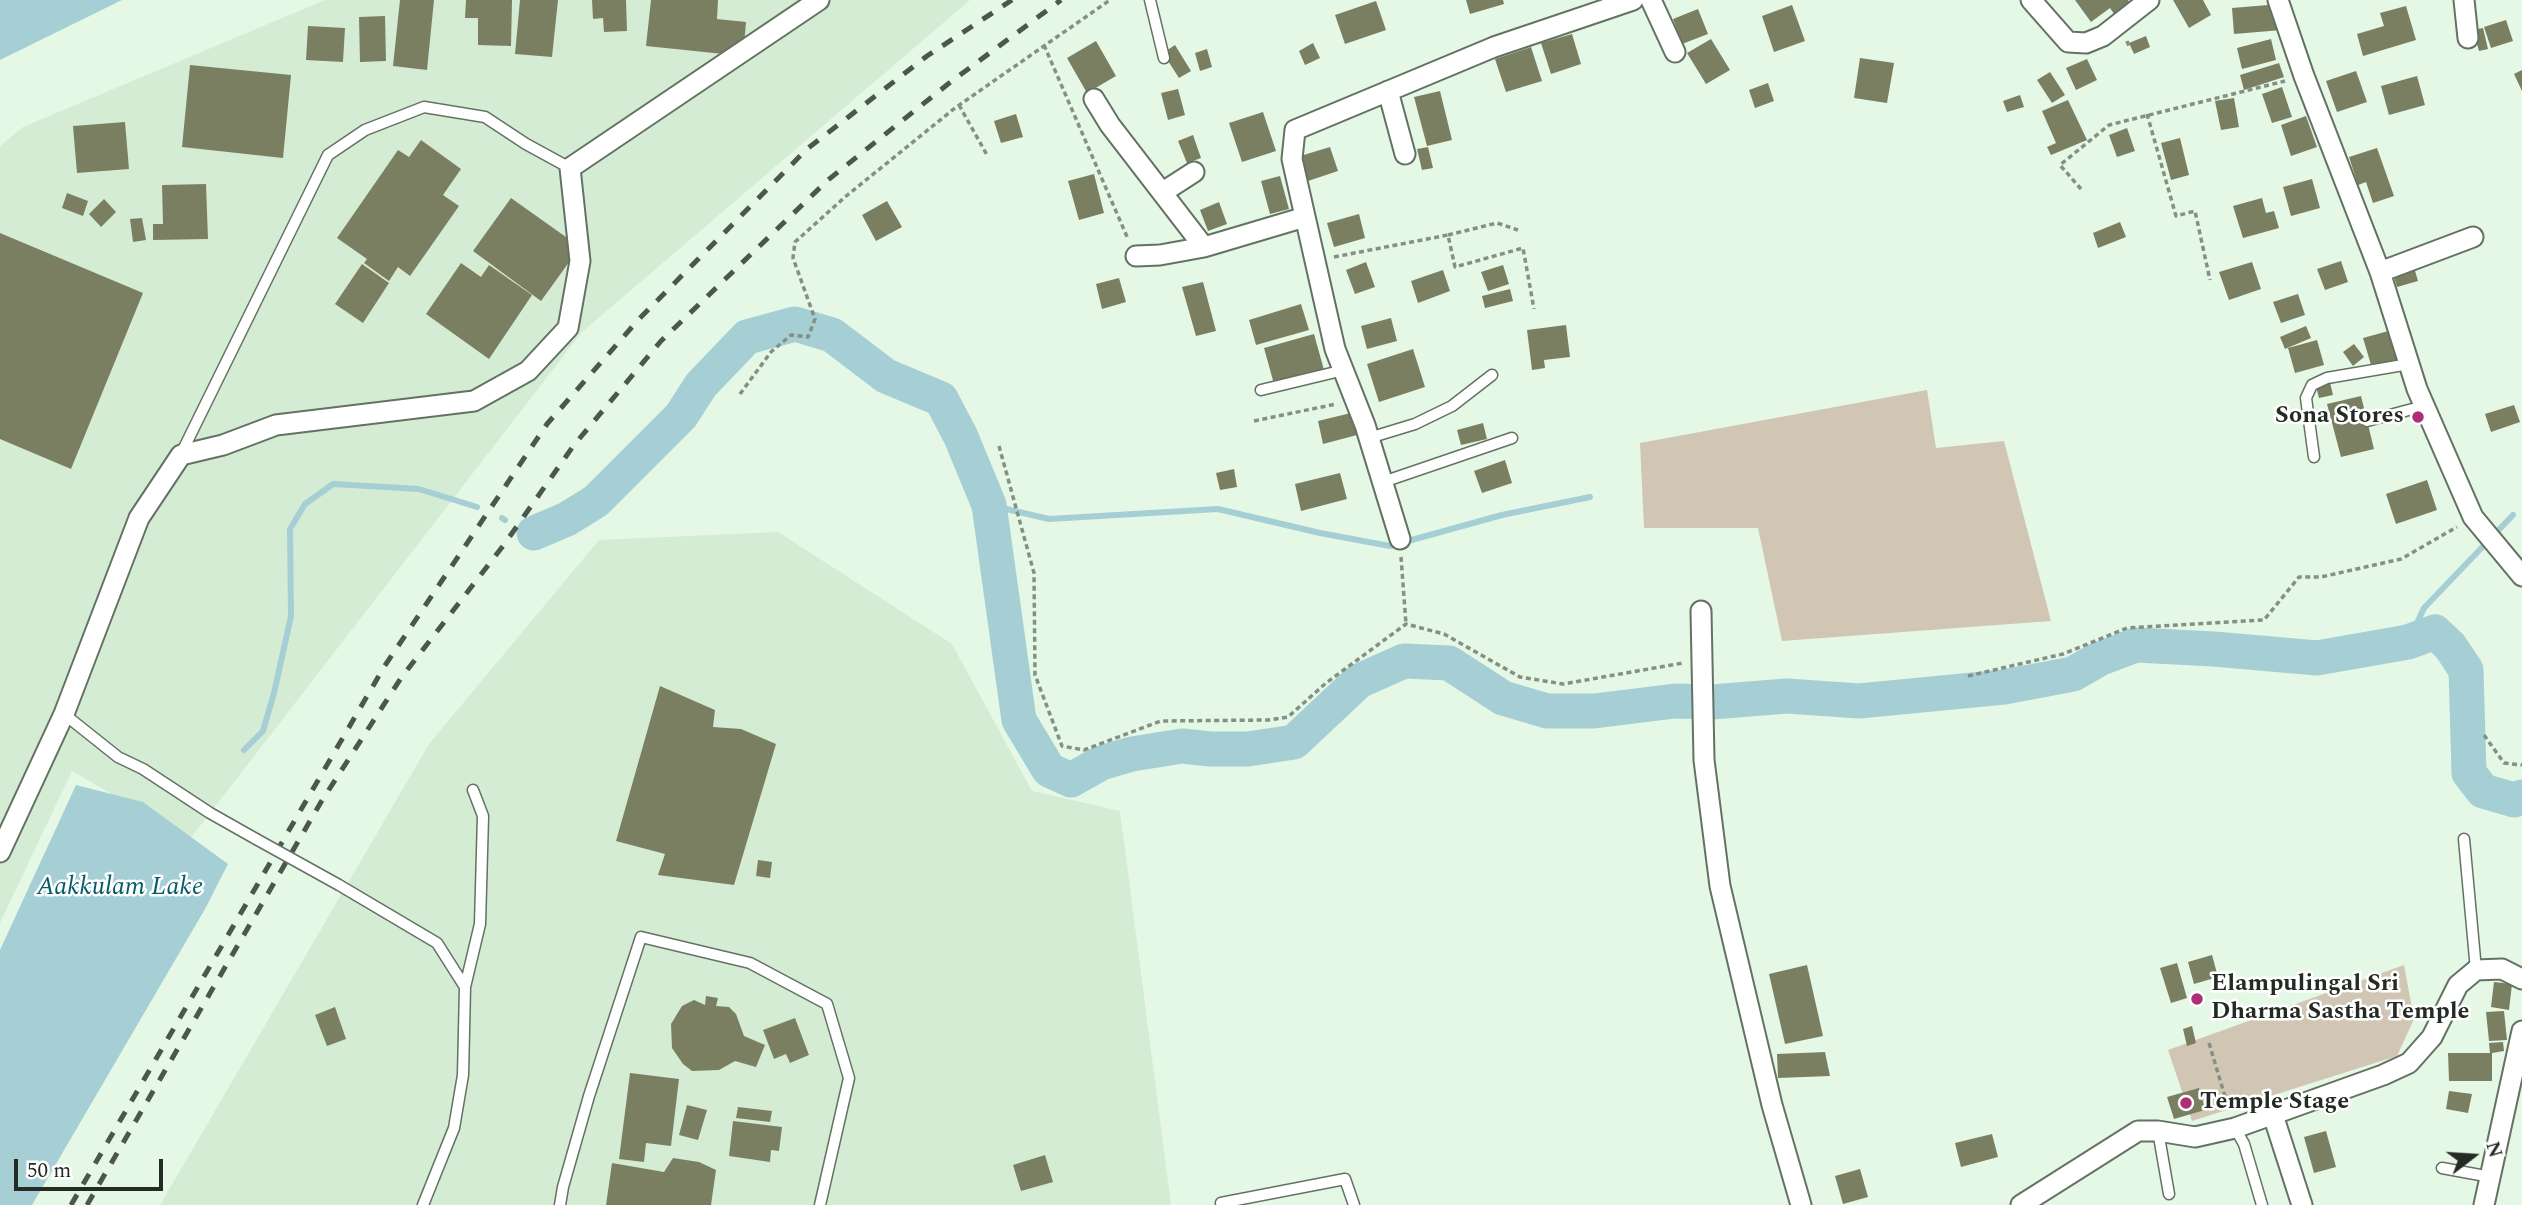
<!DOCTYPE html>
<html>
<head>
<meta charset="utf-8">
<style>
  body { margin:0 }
  #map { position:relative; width:2522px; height:1205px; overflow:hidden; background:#e5f7e5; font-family:Spectral,serif }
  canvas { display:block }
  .north { position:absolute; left:2438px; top:1121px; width:70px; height:70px; -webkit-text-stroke:5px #fff; paint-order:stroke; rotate:73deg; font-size:19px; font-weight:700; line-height:28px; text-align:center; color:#242a24 }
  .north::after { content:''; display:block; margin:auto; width:24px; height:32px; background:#242a24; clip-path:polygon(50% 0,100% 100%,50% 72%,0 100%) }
  .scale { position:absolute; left:14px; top:1159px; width:149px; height:32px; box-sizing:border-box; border:4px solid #242a24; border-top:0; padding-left:9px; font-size:21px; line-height:24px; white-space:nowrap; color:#242a24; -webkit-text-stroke:5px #fff; paint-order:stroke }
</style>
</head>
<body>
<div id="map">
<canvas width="2522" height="1205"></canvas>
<div class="north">N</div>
<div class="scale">50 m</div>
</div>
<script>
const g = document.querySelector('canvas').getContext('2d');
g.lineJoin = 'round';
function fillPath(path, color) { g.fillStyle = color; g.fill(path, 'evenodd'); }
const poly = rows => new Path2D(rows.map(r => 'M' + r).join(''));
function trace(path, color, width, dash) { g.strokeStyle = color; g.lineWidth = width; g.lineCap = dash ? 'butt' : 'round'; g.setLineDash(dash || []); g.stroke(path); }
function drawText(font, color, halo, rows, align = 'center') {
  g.font = font + ' Spectral,serif'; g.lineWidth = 5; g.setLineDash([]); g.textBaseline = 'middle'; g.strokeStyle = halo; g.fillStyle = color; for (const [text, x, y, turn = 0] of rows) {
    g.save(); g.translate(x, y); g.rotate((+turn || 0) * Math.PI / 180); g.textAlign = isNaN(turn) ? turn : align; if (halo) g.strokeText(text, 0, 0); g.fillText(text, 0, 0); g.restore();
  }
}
fillPath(poly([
  [325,0,970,0,582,332,190,839,72,771,0,923,0,146,23,127],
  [778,532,952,644,1032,791,1120,811,1171,1205,160,1205,429,744,599,540]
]), '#d5ecd4');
fillPath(poly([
  [1927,390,1936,448,2004,441,2051,621,1782,641,1758,528,1644,528,1640,443],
  [2404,965,2414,1019,2397,1056,2192,1121,2168,1050]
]), '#d1c6b3');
fillPath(poly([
  [0,0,122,0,0,60],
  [76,785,143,802,228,864,205,909,32,1205,0,1205,0,950]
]), '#a6cfd5');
trace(poly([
  [502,518,505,520],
  [995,523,989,505,1049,519,1218,509,1320,533,1390,546,1502,515,1590,497],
  [529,531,534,533],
  [2408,642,2424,608,2513,515],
  [244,750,263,731,274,693,291,616,290,529,305,504,333,484,419,489,477,507]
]), '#a6cfd5', 6);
trace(poly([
  [534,533,567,519,596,501,681,416,701,385,747,337,795,324,832,335,886,376,941,399,961,437,989,505,1019,720,1049,770,1071,780,1101,763,1132,754,1182,746,1210,749,1248,749,1294,742,1359,681,1404,661,1449,663,1503,698,1547,711,1594,711,1675,701,1712,702,1787,696,1859,701,2004,687,2073,674,2099,659,2136,645,2214,649,2317,658,2408,642,2435,632,2450,646,2466,670,2469,773,2483,791,2514,800,2522,797]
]), '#a6cfd5', 35);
fillPath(poly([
  [400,0,434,0,427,70,393,66],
  [466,0,512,0,511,46,478,45,478,18,465,18],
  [520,0,558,0,552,57,515,54],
  [592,0,626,0,627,31,604,32,603,18,593,19],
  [651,0,718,0,717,19,746,22,743,56,646,46],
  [1466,0,1503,0,1504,4,1470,14],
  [2075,0,2128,0,2133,7,2117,18,2110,8,2091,22],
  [2173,0,2203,0,2211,15,2189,28],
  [1376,1,1386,30,1345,44,1335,15],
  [2280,4,2282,30,2234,34,2232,8],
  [1792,5,1805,41,1774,52,1762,16],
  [2406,6,2416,40,2363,56,2357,34,2384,26,2380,13],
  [1698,9,1708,34,1682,44,1673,19],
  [385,16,386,61,360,62,359,17],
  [2506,20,2513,41,2491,48,2484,27],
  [308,26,345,28,343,62,306,60],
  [2483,28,2488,49,2479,51,2473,30],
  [1572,34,1581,64,1551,74,1541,43],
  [2146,36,2150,47,2134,54,2129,43],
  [1711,39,1730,70,1706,84,1687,53],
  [2271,39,2276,60,2242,69,2237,48],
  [1096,41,1116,76,1087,93,1067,58],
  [1313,43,1320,58,1305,65,1299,51],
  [1175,45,1191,71,1179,78,1163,53],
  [1531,47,1542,81,1506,92,1495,59],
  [1207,49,1212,67,1200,71,1195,53],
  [1860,58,1894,63,1887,103,1854,98],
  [2087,59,2097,80,2076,90,2066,68],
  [2279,63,2284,77,2244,90,2240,75],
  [190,65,291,75,283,158,182,147],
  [2522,70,2522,91,2514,74],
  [2356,71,2367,102,2337,112,2326,81],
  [2050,72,2065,95,2052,103,2037,80],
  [2417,76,2425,105,2389,115,2381,86],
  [1768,83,1774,101,1755,108,1749,90],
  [2282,87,2292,117,2272,123,2262,94],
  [1178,89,1185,115,1168,120,1161,93],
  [1440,91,1452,140,1427,146,1414,97],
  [2020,95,2024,107,2007,112,2003,101],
  [2234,98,2239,127,2221,130,2215,101],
  [2068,100,2087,140,2051,155,2047,147,2056,143,2042,111],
  [1263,112,1276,151,1242,162,1229,123],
  [1016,114,1023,137,1001,143,994,121],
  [2306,116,2317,147,2291,156,2281,125],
  [125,122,129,169,77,173,73,126],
  [2127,128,2135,151,2117,157,2109,135],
  [1193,135,1201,158,1187,163,1178,141],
  [2180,138,2189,175,2171,180,2161,143],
  [421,140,461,169,443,195,459,206,410,276,398,267,389,281,364,263,367,259,337,238,398,150,409,157],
  [1330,147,1338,171,1305,182,1297,157],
  [1428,147,1433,168,1422,170,1417,149],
  [2377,148,2394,196,2373,203,2366,182,2358,185,2349,157],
  [1094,174,1104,213,1079,220,1068,181],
  [1280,176,1289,209,1270,214,1261,181],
  [2312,179,2320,208,2291,216,2283,187],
  [206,184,208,239,153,240,153,224,163,224,162,185],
  [67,193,88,201,83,216,62,208],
  [511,198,580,247,541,301,473,251],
  [2262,198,2266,213,2274,211,2279,228,2243,238,2233,206],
  [104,199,116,212,101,227,89,214],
  [887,201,902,227,876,241,862,215],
  [1219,202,1227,224,1208,231,1200,210],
  [1359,214,1365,238,1334,247,1327,223],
  [142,218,146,240,133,242,130,219],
  [2120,222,2126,237,2098,248,2093,233],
  [0,233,143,293,71,469,0,439],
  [2341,261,2348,282,2325,290,2317,269],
  [1366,262,1375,287,1355,294,1346,270],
  [2252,262,2261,289,2229,300,2219,272],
  [461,263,481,277,489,265,532,295,489,359,426,314],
  [362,264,389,283,363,323,335,304],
  [2413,264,2418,281,2397,287,2392,270],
  [1503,265,1509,284,1488,291,1481,272],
  [1443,270,1450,291,1418,303,1411,281],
  [1119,278,1126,302,1102,309,1096,284],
  [1203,282,1216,331,1196,336,1182,287],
  [1510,289,1513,301,1485,308,1482,296],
  [2298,294,2305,315,2281,323,2273,302],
  [1301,304,1309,330,1256,345,1249,320],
  [1391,318,1397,341,1367,349,1361,326],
  [1566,325,1570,357,1544,360,1545,368,1532,370,1527,330],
  [2306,326,2311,338,2285,349,2280,337],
  [2392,330,2400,360,2372,368,2363,338],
  [1314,334,1324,370,1274,384,1264,348],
  [2317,340,2324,365,2295,373,2288,348],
  [2354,344,2364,357,2353,366,2343,352],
  [1413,349,1425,387,1379,402,1367,364],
  [2328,374,2333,395,2319,398,2314,378],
  [2361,396,2374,449,2341,457,2327,404],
  [2514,405,2520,422,2491,432,2485,414],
  [1351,413,1357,435,1323,444,1318,421],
  [1483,423,1487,439,1461,445,1457,430],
  [1505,460,1512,483,1482,493,1474,471],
  [1234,469,1237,487,1220,490,1216,473],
  [1340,473,1347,499,1301,511,1295,484],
  [2427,480,2437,510,2396,524,2386,494],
  [660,686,715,710,713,727,741,729,776,744,734,885,658,875,665,854,616,841],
  [758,860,772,862,770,878,756,876],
  [2212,955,2218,977,2194,984,2188,962],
  [2177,963,2187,998,2171,1003,2160,968],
  [1807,965,1823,1036,1785,1044,1769,974],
  [2494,982,2512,984,2509,1010,2491,1007],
  [706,996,718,998,716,1006,729,1007,736,1014,744,1036,765,1045,756,1067,735,1061,719,1070,692,1071,683,1064,672,1048,671,1024,682,1006,694,1000,705,1005],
  [335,1007,346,1039,327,1046,315,1015],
  [2504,1011,2507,1040,2489,1041,2486,1012],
  [795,1018,809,1055,790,1063,786,1054,774,1059,763,1030],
  [2192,1026,2196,1043,2187,1046,2183,1029],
  [2503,1042,2504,1051,2492,1053,2492,1081,2449,1081,2448,1053,2490,1053,2489,1043],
  [1825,1052,1830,1076,1778,1078,1777,1054],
  [630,1073,679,1079,671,1146,646,1143,644,1162,619,1159],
  [2199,1088,2205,1110,2174,1119,2167,1097],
  [2449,1091,2472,1094,2468,1113,2446,1109],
  [687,1105,707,1110,698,1140,679,1135],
  [738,1107,772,1111,770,1122,736,1118],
  [733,1121,782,1127,779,1151,771,1150,770,1162,729,1156],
  [2326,1131,2336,1167,2314,1173,2304,1137],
  [1992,1134,1998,1157,1961,1167,1955,1143],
  [1045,1155,1053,1182,1021,1191,1013,1165],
  [673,1158,699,1162,716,1170,711,1205,606,1205,612,1163,664,1172],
  [1860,1169,1868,1197,1843,1204,1835,1176]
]), '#7b7f61');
const lane = poly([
  [1150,0,1164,58],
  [1261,390,1344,370],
  [2367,421,2424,406],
  [1369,438,1415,424,1452,406,1492,375],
  [181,454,328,155,365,130,424,107,485,117,526,144,570,168],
  [2314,457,2306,398,2312,385,2327,378,2409,364],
  [1383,482,1512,438],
  [64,714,118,757,143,769,210,813,256,839],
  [2464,839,2476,970],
  [339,885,437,943,465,987,463,1075,454,1128,423,1205],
  [465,987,480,924,483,816,473,790],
  [2235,1128,2244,1144,2262,1205],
  [2158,1131,2169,1194],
  [2442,1168,2491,1177],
  [1221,1203,1345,1179,1354,1205],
  [560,1205,563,1187,589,1096,641,937,750,963,827,1004,849,1078,820,1205]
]);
const street = poly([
  [1651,0,1675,52],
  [2031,0,2068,42,2086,43,2103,36,2149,0],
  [2278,0,2304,76,2380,272,2417,389,2473,517,2522,576],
  [2464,0,2468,38],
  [1388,91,1405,154],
  [1094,99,1110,125,1204,247],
  [1163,192,1194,172],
  [1136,256,1160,255,1204,247,1305,217],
  [2380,272,2473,237],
  [1400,539,1365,425,1335,349,1292,159,1295,130,1494,47,1633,0],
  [1701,611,1704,760,1720,886,1772,1105,1801,1205],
  [0,852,64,714,139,518,181,455,223,445,276,425,474,401,528,371,568,328,580,261,570,168,819,0],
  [2273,1115,2302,1205],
  [2021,1205,2138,1131,2158,1131,2195,1137,2235,1128,2383,1075,2409,1063,2432,1037,2458,985,2476,970,2502,969,2522,979],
  [2484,1205,2522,1031]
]);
trace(lane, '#637262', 13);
trace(street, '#637262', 23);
trace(poly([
  [2127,41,2130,49],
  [1044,45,1128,239],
  [959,105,987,155],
  [2147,114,2176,216,2195,211,2210,280],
  [2081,189,2060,165,2109,125,2285,81],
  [1448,235,1497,223,1518,230],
  [1334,257,1448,235,1455,267,1523,248,1534,309],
  [740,394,771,352,791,335,808,337,815,319,793,258,795,242,845,197,955,108,1110,0],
  [1254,421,1336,404],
  [999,446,1034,573,1035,675,1062,746,1084,750,1161,721,1268,720,1288,717,1326,683,1406,624,1444,634,1520,677,1563,684,1683,663],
  [1401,557,1406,624],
  [1968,676,2063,654,2127,628,2264,620,2299,577,2321,577,2401,559,2457,527],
  [2484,735,2504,763,2522,765],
  [2209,1043,2229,1110]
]), '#849084', 3.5, [5, 3.5]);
trace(lane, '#fff', 10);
trace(street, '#fff', 19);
trace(poly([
  [71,1205,384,667,547,424,639,319,807,149,927,56,1012,0],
  [87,1205,321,802,401,678,503,546,574,445,661,341,828,180,948,84,1061,0]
]), '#4d564d', 5, [12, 12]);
const laneBridge = poly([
  [256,839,339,885]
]);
trace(laneBridge, '#637262', 13, []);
trace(laneBridge, '#fff', 10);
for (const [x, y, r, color] of [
  [2418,417,7,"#af2d77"],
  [2197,999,7,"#af2d77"],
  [2186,1103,7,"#af2d77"]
]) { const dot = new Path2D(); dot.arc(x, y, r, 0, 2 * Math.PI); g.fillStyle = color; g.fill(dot); trace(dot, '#fff', 2.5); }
drawText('bold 24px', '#242a24', '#fff', [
  ["Sona Stores",2404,417,"right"],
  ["Elampulingal Sri",2211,985],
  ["Dharma Sastha Temple",2211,1013],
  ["Temple Stage",2200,1103]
], 'left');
drawText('italic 26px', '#045e67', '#fff', [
  ["Aakkulam Lake",120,889]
]);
</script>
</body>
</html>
